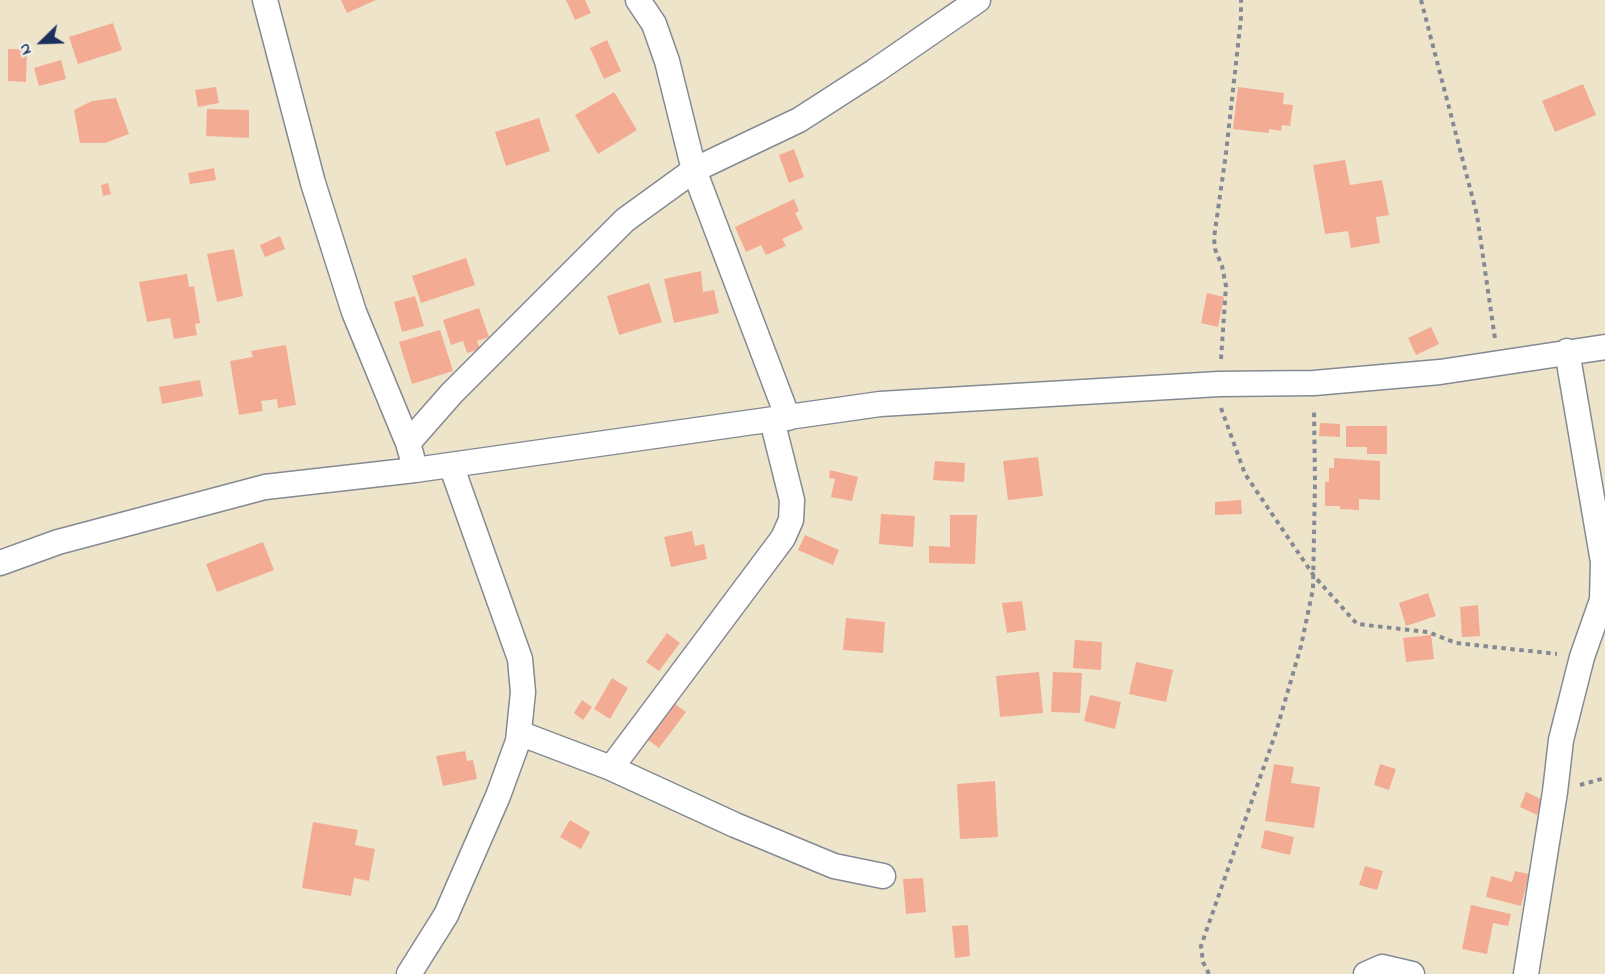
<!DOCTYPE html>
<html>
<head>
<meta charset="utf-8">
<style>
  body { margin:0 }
  #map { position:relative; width:1605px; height:974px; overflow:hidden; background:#eee4c9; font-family:"Indie Flower",sans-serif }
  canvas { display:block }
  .north { position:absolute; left:12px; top:12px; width:60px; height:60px; -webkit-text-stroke:4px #f6f6f2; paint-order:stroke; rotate:247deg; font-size:16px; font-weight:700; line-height:24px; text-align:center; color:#1b2f5e }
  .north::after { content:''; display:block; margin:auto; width:21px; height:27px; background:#1b2f5e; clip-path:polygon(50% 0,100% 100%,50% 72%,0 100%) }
</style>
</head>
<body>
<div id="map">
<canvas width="1605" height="974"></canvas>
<div class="north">N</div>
</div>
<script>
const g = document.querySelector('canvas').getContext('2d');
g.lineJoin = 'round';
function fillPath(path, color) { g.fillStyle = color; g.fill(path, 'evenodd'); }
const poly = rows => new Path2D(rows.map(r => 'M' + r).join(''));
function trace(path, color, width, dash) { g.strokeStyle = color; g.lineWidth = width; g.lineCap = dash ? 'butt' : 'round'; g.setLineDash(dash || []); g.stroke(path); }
fillPath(poly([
  [341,0,376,0,347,13],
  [566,0,585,0,591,13,575,20],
  [113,23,122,50,78,64,69,37],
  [607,40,621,71,604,79,590,48],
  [8,49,27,49,26,82,8,81],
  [61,60,66,79,39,86,34,68],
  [1583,84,1596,115,1555,132,1542,101],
  [216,87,219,103,198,107,195,90],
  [1238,87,1284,93,1283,104,1293,105,1290,126,1282,125,1281,131,1269,129,1269,133,1233,129],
  [614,92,637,130,598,154,575,115],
  [116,98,129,134,105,143,80,143,74,110,92,101],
  [207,109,249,110,249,138,206,136],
  [539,118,550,151,506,166,495,132],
  [794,149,804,177,789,183,779,155],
  [1345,160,1350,185,1382,180,1389,215,1376,217,1380,243,1351,248,1348,231,1325,234,1313,165],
  [214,168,216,180,190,184,188,173],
  [108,183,111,194,103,196,101,185],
  [794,199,799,211,795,213,803,229,782,239,786,246,766,255,761,245,746,252,735,227],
  [280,236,285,249,265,257,260,245],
  [234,249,243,296,217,302,207,254],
  [466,258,475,285,421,303,412,276],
  [701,271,703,292,714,290,719,313,674,323,664,279],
  [187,274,189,287,194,286,200,323,195,324,197,335,174,339,170,318,147,322,139,282],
  [649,283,662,322,619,335,607,296],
  [1207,293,1224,297,1218,327,1201,323],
  [415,296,424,326,402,332,394,302],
  [479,308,489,337,477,341,480,349,467,353,463,341,451,345,443,320],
  [1431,327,1439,344,1416,355,1408,338],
  [440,330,453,371,412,384,399,342],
  [286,345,296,405,278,408,277,399,261,401,263,411,239,415,230,361,253,357,251,351],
  [200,380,203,396,162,404,159,387],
  [1320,423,1340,424,1340,437,1319,436],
  [1346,426,1387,426,1387,454,1367,454,1367,447,1346,447],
  [1038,457,1043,496,1008,500,1003,461],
  [1334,458,1380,461,1380,500,1359,499,1359,510,1340,509,1340,506,1325,506,1325,482,1329,482,1329,468,1334,468],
  [935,461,965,463,964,482,933,480],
  [830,470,858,477,852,501,831,497,835,479,829,478],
  [1241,500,1242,514,1215,515,1215,502],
  [881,514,915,516,913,547,879,544],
  [950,515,977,515,975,564,929,563,929,546,950,547],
  [692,531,695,546,704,544,707,559,671,567,664,537],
  [805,535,839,550,833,565,798,550],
  [263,542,274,570,217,592,206,564],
  [1428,593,1436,616,1406,626,1399,603],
  [1022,601,1026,630,1007,633,1002,603],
  [1478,605,1480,636,1462,637,1460,607],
  [846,618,885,622,883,653,843,650],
  [667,633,680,643,659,671,646,662],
  [1431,635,1434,659,1406,662,1403,638],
  [1075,640,1102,642,1101,670,1073,668],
  [1136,662,1173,670,1166,702,1129,694],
  [1039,672,1043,713,1000,717,996,676],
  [1053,672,1082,673,1080,713,1051,712],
  [612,678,628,688,610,719,594,709],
  [1090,695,1121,702,1115,729,1084,721],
  [582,700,592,707,583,720,574,713],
  [671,701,686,712,659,748,644,737],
  [465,751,467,761,473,760,477,779,443,786,436,756],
  [1274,764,1294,767,1291,783,1320,787,1314,828,1265,821],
  [1380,764,1396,769,1389,790,1374,785],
  [995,781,998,837,960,839,957,784],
  [1526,792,1543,800,1537,815,1520,807],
  [570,820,590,832,581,849,560,837],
  [313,822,358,830,355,845,375,849,369,881,354,878,351,896,302,888],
  [1265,830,1294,837,1290,855,1261,848],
  [1365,866,1383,871,1377,890,1359,885],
  [1515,871,1529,874,1521,906,1486,897,1491,876,1512,882],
  [923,878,926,912,906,914,903,879],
  [1471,905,1511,914,1508,926,1493,923,1487,954,1462,949],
  [968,925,970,956,955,958,952,926]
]), '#f4ab93');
const minor = poly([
  [265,0,313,183,354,312,408,443,412,457],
  [638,0,654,24,667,61,694,170,788,418],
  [408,443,452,393,625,220,694,170,799,120,875,71,978,0],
  [0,563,58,542,265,487,415,470,880,404,1219,384,1314,383,1440,372,1605,347],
  [519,733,611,768,735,825,834,866,883,876],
  [611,768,783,538,791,520,792,500,772,420],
  [409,974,446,915,498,796,518,741,523,692,520,659,451,465],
  [1366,974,1382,967,1412,974],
  [1526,974,1555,792,1561,740,1582,657,1602,600,1603,562,1567,351]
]);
trace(minor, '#848a94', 27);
trace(poly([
  [1421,0,1477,215,1495,339],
  [1221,359,1226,286,1222,266,1215,249,1214,238,1226,153,1241,18,1241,0],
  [1221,408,1245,474,1314,576,1357,624,1428,632,1456,643,1557,654],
  [1580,785,1605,778],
  [1209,974,1203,962,1201,946,1276,732,1301,646,1313,589,1315,483,1314,408]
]), '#848a94', 4, [4.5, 4.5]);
trace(minor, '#fff', 24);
</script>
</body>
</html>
